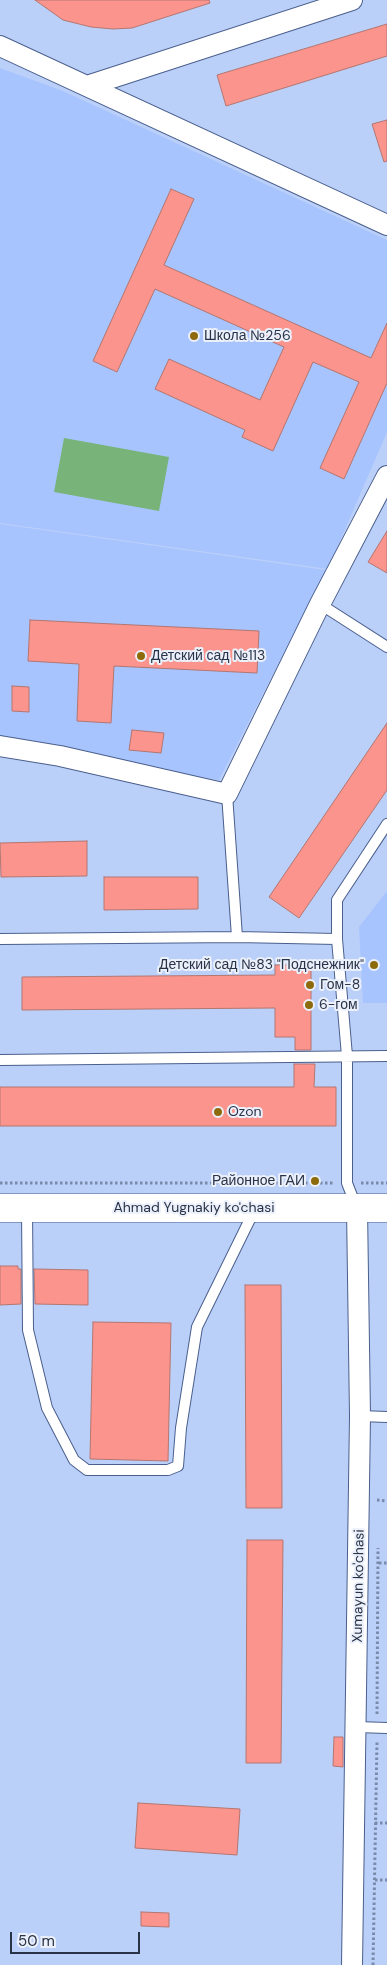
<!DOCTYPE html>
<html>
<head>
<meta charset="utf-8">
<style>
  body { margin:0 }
  #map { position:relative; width:387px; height:1965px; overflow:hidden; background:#bbd0f9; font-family:"DM Sans",sans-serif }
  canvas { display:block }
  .scale { position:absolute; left:10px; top:1932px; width:130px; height:22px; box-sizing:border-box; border:2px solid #293347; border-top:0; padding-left:6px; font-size:15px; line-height:18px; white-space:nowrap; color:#293347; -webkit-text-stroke:4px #ebf0fb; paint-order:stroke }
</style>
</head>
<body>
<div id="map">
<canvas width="387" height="1965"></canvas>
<div class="scale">50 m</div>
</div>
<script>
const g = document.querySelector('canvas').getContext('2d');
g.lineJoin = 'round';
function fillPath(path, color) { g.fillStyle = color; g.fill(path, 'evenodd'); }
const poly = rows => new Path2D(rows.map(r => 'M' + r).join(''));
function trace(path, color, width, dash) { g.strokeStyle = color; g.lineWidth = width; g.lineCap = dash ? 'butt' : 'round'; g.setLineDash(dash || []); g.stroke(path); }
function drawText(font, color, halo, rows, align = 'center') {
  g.font = font + ' "DM Sans",sans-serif'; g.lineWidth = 4; g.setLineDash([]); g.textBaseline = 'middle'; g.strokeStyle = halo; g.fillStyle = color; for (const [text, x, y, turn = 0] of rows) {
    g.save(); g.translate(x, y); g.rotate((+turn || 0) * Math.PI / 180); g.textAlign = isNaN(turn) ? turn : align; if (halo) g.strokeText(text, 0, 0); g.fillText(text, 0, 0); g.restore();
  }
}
fillPath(poly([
  [0,68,63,91,387,240,387,432,328,569,0,523],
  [0,524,326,570,219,780,0,741],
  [387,891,387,1003,363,1003,359,927]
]), '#a8c4fe');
fillPath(poly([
  [64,438,169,457,159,511,54,492]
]), '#78b479');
const building = poly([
  [35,0,209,0,210,3,132,28,113,29,91,27,63,20,35,0],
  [387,24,387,56,226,106,217,75,387,24],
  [387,120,387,161,384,162,372,124,387,120],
  [171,189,194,199,164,265,371,358,387,323,387,383,344,479,320,468,359,382,313,362,273,451,242,437,245,430,155,389,169,359,260,400,284,347,155,289,117,372,93,361,171,189],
  [387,531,387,573,368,562,387,531],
  [30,620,259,631,257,673,114,666,111,723,77,721,79,664,28,661,30,620],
  [12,686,29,687,29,712,12,711,12,686],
  [387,723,387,790,299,918,269,897,387,723],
  [132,730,164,733,161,753,129,750,132,730],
  [87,841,87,876,1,877,0,843,87,841],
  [104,877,198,877,198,909,104,910,104,877],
  [275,965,311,965,311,1050,295,1050,295,1037,275,1037,275,1008,22,1010,22,977,275,975,275,965],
  [294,1064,315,1064,314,1087,336,1087,336,1126,0,1126,0,1087,294,1087,294,1064],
  [0,1266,18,1266,18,1269,21,1269,21,1304,0,1305,0,1266],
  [34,1269,88,1270,88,1305,35,1304,34,1269],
  [245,1285,281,1285,282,1508,246,1508,245,1285],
  [93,1322,171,1323,168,1461,90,1459,93,1322],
  [247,1540,283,1540,281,1763,246,1763,247,1540],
  [334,1737,343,1737,343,1767,333,1766,334,1737],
  [138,1803,240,1809,237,1855,135,1848,138,1803],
  [141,1912,169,1913,169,1927,141,1926,141,1912]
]);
fillPath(building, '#fb948c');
trace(building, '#b37671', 1);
const lane = poly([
  [320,604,387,647],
  [227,794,237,937],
  [0,939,237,937,337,939],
  [0,1060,387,1056],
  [356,1206,347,1183,347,1056,337,939,337,900,387,824],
  [27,1209,28,1330,47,1408,74,1460,87,1470,168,1470,178,1466,181,1428,197,1327,254,1211],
  [360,1416,387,1417],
  [357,1727,387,1728]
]);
const street = poly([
  [0,46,387,225],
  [87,86,352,0],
  [0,746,60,756,227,794,320,604,387,476],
  [352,1965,360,1416,357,1208]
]);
const secondary = poly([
  [0,1208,387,1208]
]);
trace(lane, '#4a5f8c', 12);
trace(street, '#4a5f8c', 22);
trace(secondary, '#4a5f8c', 29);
trace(poly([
  [0,1183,334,1183],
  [361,1183,387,1183],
  [377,1500,387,1501],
  [379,1563,387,1563],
  [377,1714,378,1548],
  [375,1823,387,1823],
  [375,1880,387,1880],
  [373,1965,377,1741]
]), '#7a8aaa', 3, [2.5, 2.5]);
trace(lane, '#fff', 10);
trace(street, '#fff', 20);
trace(secondary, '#fff', 28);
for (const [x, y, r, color] of [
  [194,336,5,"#8d6a0c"],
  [141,656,5,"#8d6a0c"],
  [374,965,5,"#8d6a0c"],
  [310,985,5,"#8d6a0c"],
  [309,1005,5,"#8d6a0c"],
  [218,1112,5,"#8d6a0c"],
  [315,1181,5,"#8d6a0c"]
]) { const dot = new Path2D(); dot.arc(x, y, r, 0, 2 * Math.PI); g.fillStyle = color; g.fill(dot); trace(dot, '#ebf0fb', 2); }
drawText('14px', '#293347', '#ebf0fb', [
  ["Школа №256",204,336],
  ["Детский сад №113",151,656],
  ["Детский сад №83 \"Подснежник\"",364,965,"right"],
  ["Гом-8",320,985],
  ["6-гом",319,1005],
  ["Ozon",228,1112],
  ["Районное ГАИ",305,1181,"right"]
], 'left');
drawText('14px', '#293347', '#ebf0fb', [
  ["Ahmad Yugnakiy ko'chasi",194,1208],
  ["Xumayun ko'chasi",359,1586,-89]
]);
</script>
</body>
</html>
